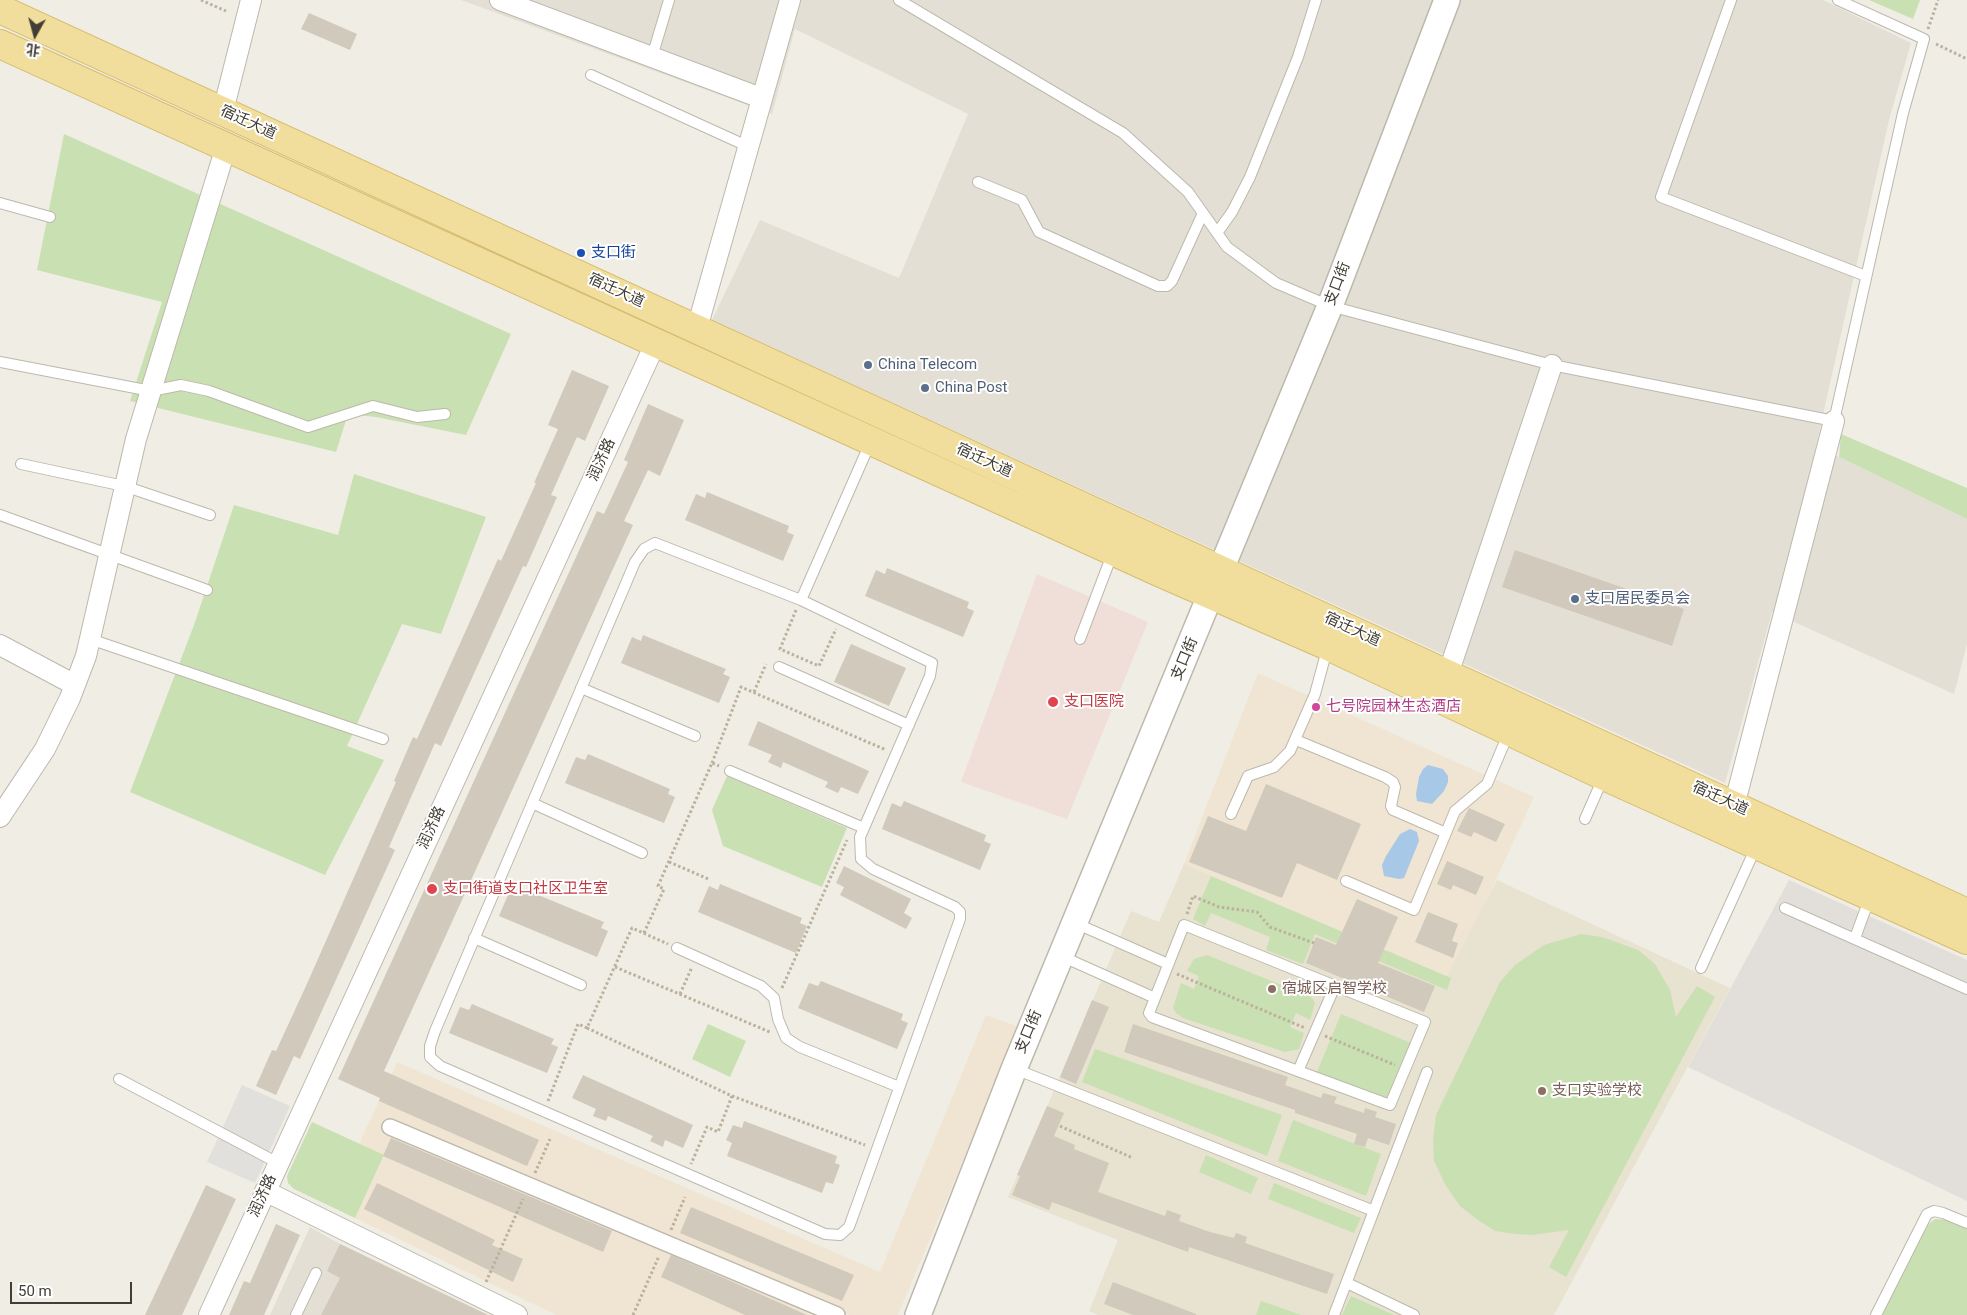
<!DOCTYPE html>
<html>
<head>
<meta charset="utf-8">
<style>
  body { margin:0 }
  #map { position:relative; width:1967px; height:1315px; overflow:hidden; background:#f0ede5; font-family:Roboto,"Noto Sans SC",sans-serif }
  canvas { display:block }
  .north { position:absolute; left:10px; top:10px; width:50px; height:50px; -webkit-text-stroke:4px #fff; paint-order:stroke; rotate:187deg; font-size:14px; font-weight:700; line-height:20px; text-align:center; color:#423e35 }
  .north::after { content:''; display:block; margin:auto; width:18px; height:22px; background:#423e35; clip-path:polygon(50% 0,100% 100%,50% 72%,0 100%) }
  .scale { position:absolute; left:10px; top:1282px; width:122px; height:22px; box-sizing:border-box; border:2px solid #423e35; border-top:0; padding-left:6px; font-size:15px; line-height:18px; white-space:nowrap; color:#423e35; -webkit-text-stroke:4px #fff; paint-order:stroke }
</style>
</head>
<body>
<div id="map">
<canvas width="1967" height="1315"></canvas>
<div class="north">北</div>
<div class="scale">50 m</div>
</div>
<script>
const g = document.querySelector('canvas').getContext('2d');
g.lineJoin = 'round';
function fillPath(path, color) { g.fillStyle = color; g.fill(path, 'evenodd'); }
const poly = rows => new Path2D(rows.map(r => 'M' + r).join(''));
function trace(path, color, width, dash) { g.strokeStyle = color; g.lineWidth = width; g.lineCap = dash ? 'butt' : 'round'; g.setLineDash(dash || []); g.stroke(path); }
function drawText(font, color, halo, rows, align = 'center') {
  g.font = font + ' Roboto,"Noto Sans SC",sans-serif'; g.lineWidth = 4; g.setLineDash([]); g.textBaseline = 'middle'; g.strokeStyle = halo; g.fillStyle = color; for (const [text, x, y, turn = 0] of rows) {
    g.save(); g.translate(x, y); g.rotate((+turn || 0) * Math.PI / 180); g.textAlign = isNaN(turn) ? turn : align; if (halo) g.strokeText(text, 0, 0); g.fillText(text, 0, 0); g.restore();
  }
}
fillPath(poly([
  [461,0,1823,0,1911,43,1889,120,1816,446,1967,519,1967,644,1954,694,1772,612,1725,783,712,320,760,220,899,278,968,114,795,29,772,114],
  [310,1227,340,1244,488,1315,270,1315]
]), '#e4dfd4');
fillPath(poly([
  [1258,673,1534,797,1451,978,1184,864],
  [986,1015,1019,1027,898,1315,850,1315,815,1301,808,1315,556,1315,355,1218,384,1156,359,1144,397,1062,880,1272]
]), '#f0e5d2');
fillPath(poly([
  [1789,880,1967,960,1967,1201,1688,1067]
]), '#e2dfda');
fillPath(poly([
  [1184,864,1447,976,1497,880,1730,988,1554,1315,1098,1315,1089,1311,1118,1240,1008,1197,1131,911,1159,922]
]), '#e8e2d0');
fillPath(poly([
  [1037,574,1148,622,1067,819,961,782]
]), '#f0ded9');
fillPath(poly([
  [1869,0,1920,0,1913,19],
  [64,134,511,334,466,435,376,417,348,414,336,452,130,401,162,302,37,270],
  [1841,434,1967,488,1967,519,1839,457],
  [354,474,486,517,441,634,402,624,347,746,384,760,325,875,130,792,194,625,234,505,338,535],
  [727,776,847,828,822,887,723,846,712,810],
  [1211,876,1451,978,1447,990,1315,934,1303,964,1266,950,1270,937,1211,913,1205,926,1193,919],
  [1581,934,1602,937,1638,950,1655,964,1670,990,1676,1017,1697,986,1715,997,1566,1277,1549,1267,1569,1230,1532,1235,1515,1234,1495,1231,1478,1220,1460,1206,1446,1186,1434,1161,1433,1141,1436,1115,1500,982,1515,965,1544,945],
  [1207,955,1311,997,1315,1003,1310,1020,1296,1013,1290,1027,1304,1033,1299,1049,1285,1052,1183,1018,1176,1013,1173,1008,1181,983,1194,989,1199,976,1187,971,1194,959],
  [1341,1014,1411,1043,1386,1101,1317,1072],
  [708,1024,746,1041,730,1077,692,1059],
  [1095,1049,1282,1115,1267,1156,1082,1082],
  [1293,1120,1381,1154,1366,1196,1278,1161],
  [312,1122,384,1155,355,1218,294,1189,288,1183,287,1176],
  [1206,1155,1258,1178,1251,1194,1199,1172],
  [1274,1183,1361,1218,1354,1233,1268,1199],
  [1935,1219,1950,1220,1967,1228,1967,1315,1881,1315,1925,1227],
  [1351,1296,1394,1315,1342,1315],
  [1261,1301,1301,1315,1256,1315]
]), '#c9e0b2');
fillPath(poly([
  [242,1085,290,1106,255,1183,207,1162]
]), '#e1e0dd');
fillPath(poly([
  [1428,765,1443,769,1448,776,1448,782,1444,791,1432,804,1417,801,1416,794,1419,777,1423,769],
  [1410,829,1417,832,1419,841,1404,878,1399,879,1384,876,1382,865,1386,856,1400,834]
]), '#a7c9e7');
fillPath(poly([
  [309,13,357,34,350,50,301,29],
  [572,370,609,386,585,441,577,437,551,495,557,497,526,567,523,566,441,746,435,743,389,847,395,850,300,1059,294,1056,276,1095,256,1086,272,1050,276,1051,306,986,396,782,394,781,413,737,417,739,498,559,501,561,536,483,534,483,558,429,548,425],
  [648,404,684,420,660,476,648,470,624,521,633,525,384,1071,539,1140,527,1166,379,1101,380,1098,338,1079,597,511,604,514,628,462,624,460],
  [707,492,789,526,787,532,794,535,783,561,685,520,696,494,705,498],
  [1515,550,1684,609,1672,646,1502,587],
  [887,568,969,602,967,608,974,611,963,637,865,596,876,570,885,574],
  [643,635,726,669,723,674,730,677,719,703,621,663,632,637,641,641],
  [851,644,906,668,889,706,834,682],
  [758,721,869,771,858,794,841,787,838,793,825,787,828,782,783,762,781,768,768,762,772,755,748,745],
  [588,754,670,789,668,794,675,797,664,823,565,783,576,757,585,760],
  [1266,784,1361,824,1337,880,1297,863,1282,898,1189,862,1208,816,1246,831],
  [904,801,986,835,984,841,991,844,980,870,882,829,892,803,901,807],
  [1469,808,1505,824,1496,842,1474,832,1471,837,1457,831],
  [1447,861,1484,877,1476,895,1453,885,1451,890,1437,884],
  [844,866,911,899,904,913,912,918,906,929,840,895,844,887,836,883],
  [720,884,802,918,800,923,807,926,796,953,698,912,709,886,718,890],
  [521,888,604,922,601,928,608,931,597,957,499,916,510,890,519,894],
  [1357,899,1398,917,1378,963,1435,986,1424,1012,1306,963,1316,937,1336,945],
  [1428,912,1458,924,1452,941,1458,943,1453,958,1415,942],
  [821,981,903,1014,901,1020,908,1023,897,1049,798,1008,809,983,818,986],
  [1092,1000,1109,1007,1076,1084,1060,1077],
  [472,1004,554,1039,551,1044,558,1047,547,1073,449,1033,460,1007,469,1010],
  [1133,1024,1288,1077,1285,1085,1321,1098,1323,1093,1337,1097,1334,1103,1364,1113,1365,1108,1377,1112,1375,1117,1396,1124,1389,1145,1368,1138,1365,1147,1354,1144,1357,1134,1295,1113,1295,1110,1124,1052],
  [583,1075,693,1125,683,1148,665,1140,663,1147,650,1141,653,1136,608,1116,606,1121,593,1116,596,1109,572,1098],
  [1047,1106,1064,1113,1054,1136,1075,1145,1074,1149,1109,1163,1098,1192,1165,1216,1167,1210,1181,1215,1179,1221,1210,1232,1234,1238,1236,1233,1247,1237,1245,1243,1334,1274,1327,1294,1189,1247,1188,1252,1052,1202,1049,1210,1012,1195,1020,1176,1017,1175],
  [744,1121,837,1156,835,1163,840,1165,833,1184,826,1182,822,1193,727,1156,732,1143,726,1140,733,1125,742,1128],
  [391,1138,612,1231,603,1252,383,1156],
  [377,1183,495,1240,492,1245,523,1259,513,1282,364,1209],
  [206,1185,236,1199,182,1315,145,1315],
  [691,1207,854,1275,842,1301,680,1233],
  [276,1224,300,1235,264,1315,229,1315,244,1281,250,1283],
  [340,1244,488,1315,321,1315,340,1278,327,1271],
  [671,1255,724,1278,807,1315,745,1315,661,1277],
  [1113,1282,1196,1314,1196,1315,1133,1315,1104,1304]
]), '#d0c9bc');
const service = poly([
  [899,0,1123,133,1188,192,1227,247,1276,283,1330,306,1552,365,1834,421,1903,113,1924,39,1838,0],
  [1731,0,1661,197,1866,276],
  [652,57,669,0],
  [591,75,747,146],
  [978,182,1022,200,1039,232,1158,286,1167,286,1172,281,1203,213],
  [0,203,50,217],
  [1217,233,1232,212,1250,177,1298,57,1316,0],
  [0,362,151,391,181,385,209,391,308,427,373,406,417,417,445,414],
  [21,464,124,486,210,515],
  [0,515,207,590],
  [655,543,801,600,932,663,930,676,860,837,861,859,873,869,955,907,960,912,960,919,849,1227,840,1235,825,1234,440,1066,430,1057,430,1046,435,1031,635,562,644,549,655,543],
  [801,600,871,441],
  [90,639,383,739],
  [1080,639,1113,552],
  [779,667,909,725],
  [581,688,695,736],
  [1296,740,1385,777,1393,782,1395,787,1391,806,1393,810,1446,833],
  [730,771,864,828],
  [532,803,642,853],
  [1231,814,1248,776,1274,767,1290,751,1315,694,1328,646],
  [1585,819,1604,776],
  [1346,881,1414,910,1455,811,1487,784,1509,732],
  [1785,908,1967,989],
  [1075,923,1168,964],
  [1184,925,1425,1022,1390,1105,1152,1017,1149,1013,1184,925],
  [474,938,581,985],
  [1855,938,1870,897],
  [677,948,761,986,774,998,778,1019,786,1038,800,1047,899,1087],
  [1061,956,1155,998],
  [1701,968,1757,845],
  [1015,1069,1374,1211],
  [1298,1071,1335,986],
  [119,1079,278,1163],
  [1347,1283,1414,1315],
  [296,1315,316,1273],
  [1334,1315,1427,1072],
  [1876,1315,1927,1214,1934,1211,1943,1213,1967,1223]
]);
const pedestrian = poly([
  [390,1127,837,1315]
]);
const minor = poly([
  [500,0,761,98],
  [223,111,251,0],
  [697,328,790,0],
  [0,645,75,685],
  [1448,674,1552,365],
  [1734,806,1834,421],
  [0,817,45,749,70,698,86,656,136,439,226,147],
  [265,1191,517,1315],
  [209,1315,656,342]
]);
const tertiary = poly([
  [918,1315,1014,1069,1330,306,1447,0]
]);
const primary = poly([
  [0,9,1967,913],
  [0,44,1161,573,1328,646,1604,776,1967,940]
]);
trace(service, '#bdb8ac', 12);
trace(pedestrian, '#bdb8ac', 18);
trace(minor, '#bdb8ac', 22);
trace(tertiary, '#bdb8ac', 28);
trace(primary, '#d5bc6e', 30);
trace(poly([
  [201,0,226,11],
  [1928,29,1938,0],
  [1936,44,1967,59],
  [796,610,780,649,819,666,836,629],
  [754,692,766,664],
  [712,763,741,687,886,750],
  [669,862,708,879],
  [1187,914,1193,896,1219,907,1257,912,1270,927,1314,943],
  [644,933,664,889,658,886,712,763,719,766],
  [615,967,770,1032],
  [1177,974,1305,1028],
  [782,988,847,840],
  [680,994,692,967],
  [587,1028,732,1096,718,1132,707,1127,691,1164],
  [1325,1036,1395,1065],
  [732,1096,865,1145],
  [548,1101,578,1024,587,1028,632,928,668,944],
  [1060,1126,1133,1158],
  [535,1173,550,1139],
  [671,1230,685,1197],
  [486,1282,523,1199],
  [633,1315,659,1256]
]), '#bbb19c', 3, [2.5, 2.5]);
trace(service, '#fff', 10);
trace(pedestrian, '#fff', 15);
trace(minor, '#fff', 20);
trace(tertiary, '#fff', 25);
trace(primary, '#f2de9c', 28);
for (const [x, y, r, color] of [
  [581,253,5,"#1a4fb4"],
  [868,365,5,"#5c6f8a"],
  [925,388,5,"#5c6f8a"],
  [1575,599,5,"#5c6f8a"],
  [1053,702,6,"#e0444e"],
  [1316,707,5,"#d1479c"],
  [432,889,6,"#e0444e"],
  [1272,989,5,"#8d6e63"],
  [1542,1091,5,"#8d6e63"]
]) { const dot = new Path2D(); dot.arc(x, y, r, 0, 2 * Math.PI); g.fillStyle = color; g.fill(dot); trace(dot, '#fff', 2); }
drawText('15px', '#423e35', '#fff', [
  ["宿迁大道",248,123,25],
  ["支口街",1338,284,-69],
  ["宿迁大道",616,291,25],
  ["润济路",602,460,-65],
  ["宿迁大道",984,461,25],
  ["宿迁大道",1352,630,25],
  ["支口街",1185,659,-67],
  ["宿迁大道",1720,799,25],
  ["润济路",432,828,-65],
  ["支口街",1029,1032,-67],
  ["润济路",263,1196,-65]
]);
drawText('15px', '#164399', '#fff', [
  ["支口街",591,253]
], 'left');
drawText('15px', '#4e5e75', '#fff', [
  ["China Telecom",878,365],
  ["China Post",935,388],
  ["支口居民委员会",1585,599]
], 'left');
drawText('15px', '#be3a42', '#fff', [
  ["支口医院",1064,702],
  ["支口街道支口社区卫生室",443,889]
], 'left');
drawText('15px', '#b23c85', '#fff', [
  ["七号院园林生态酒店",1326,707]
], 'left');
drawText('15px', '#785e54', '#fff', [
  ["宿城区启智学校",1282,989],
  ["支口实验学校",1552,1091]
], 'left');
</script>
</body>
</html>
